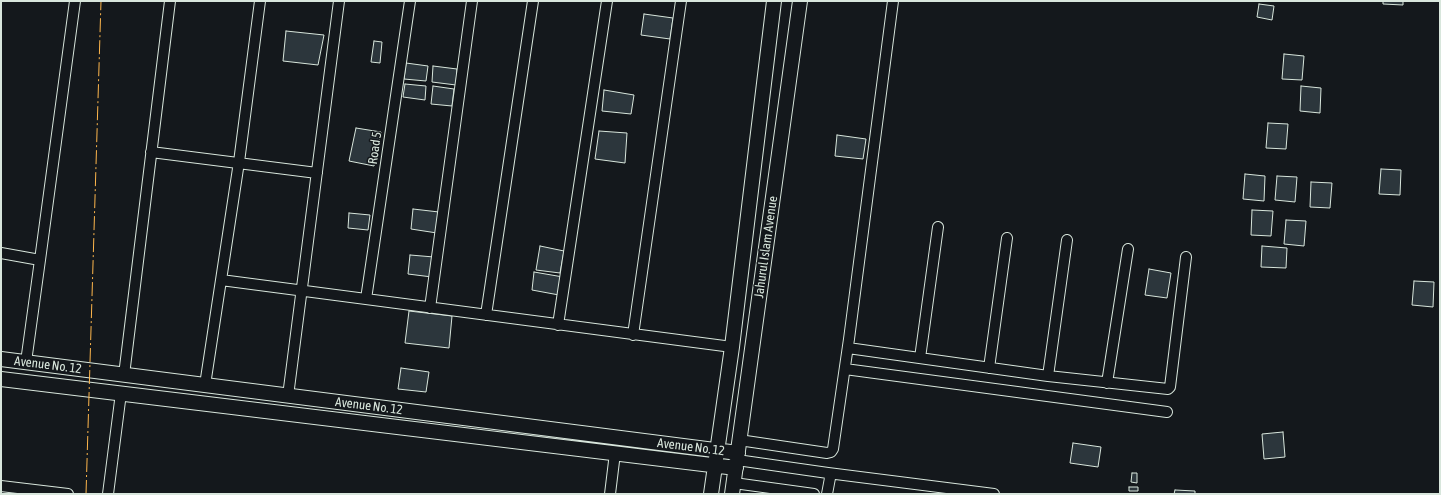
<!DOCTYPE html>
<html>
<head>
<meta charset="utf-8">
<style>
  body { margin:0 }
  #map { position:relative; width:1441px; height:495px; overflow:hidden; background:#14181c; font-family:"Asap Condensed",sans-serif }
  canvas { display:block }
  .frame { position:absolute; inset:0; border:2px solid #d8e6dc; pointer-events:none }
</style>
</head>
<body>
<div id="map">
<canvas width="1441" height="495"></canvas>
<div class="frame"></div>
</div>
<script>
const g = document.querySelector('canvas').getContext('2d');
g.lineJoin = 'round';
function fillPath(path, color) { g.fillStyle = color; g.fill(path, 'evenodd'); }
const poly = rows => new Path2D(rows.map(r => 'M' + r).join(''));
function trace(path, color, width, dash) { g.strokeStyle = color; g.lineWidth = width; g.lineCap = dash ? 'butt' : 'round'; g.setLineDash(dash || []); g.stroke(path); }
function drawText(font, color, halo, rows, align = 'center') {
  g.font = font + ' "Asap Condensed",sans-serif'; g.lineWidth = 3; g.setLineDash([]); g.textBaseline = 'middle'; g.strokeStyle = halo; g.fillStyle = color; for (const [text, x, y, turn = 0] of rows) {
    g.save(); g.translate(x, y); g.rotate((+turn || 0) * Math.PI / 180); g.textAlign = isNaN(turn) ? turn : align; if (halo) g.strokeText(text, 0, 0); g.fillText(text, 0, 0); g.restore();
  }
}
const building = poly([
  [1383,1,1403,1,1403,5,1383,4,1383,1],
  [1259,4,1274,6,1272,20,1257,17,1259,4],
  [644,14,673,18,670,39,641,35,644,14],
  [286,31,324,35,318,65,283,61,286,31],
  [374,41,382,42,380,63,371,62,374,41],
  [1284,54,1304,56,1302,80,1282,79,1284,54],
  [406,63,428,66,426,81,404,79,406,63],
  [433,66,457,69,456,85,432,82,433,66],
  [405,84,426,86,425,100,403,97,405,84],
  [433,86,454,89,452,106,431,104,433,86],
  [1301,86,1321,88,1320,113,1300,111,1301,86],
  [604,90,634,95,631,114,602,111,604,90],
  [1268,123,1288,124,1286,149,1266,148,1268,123],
  [356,128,381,132,374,166,349,161,356,128],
  [599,131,627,133,625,163,595,159,599,131],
  [837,135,866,139,863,159,835,156,837,135],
  [1381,169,1401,170,1400,195,1379,194,1381,169],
  [1245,174,1265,176,1264,201,1243,199,1245,174],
  [1277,176,1297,177,1295,202,1275,200,1277,176],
  [1311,182,1332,183,1330,208,1310,207,1311,182],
  [413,209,439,212,437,233,411,229,413,209],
  [1252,210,1273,211,1271,236,1251,235,1252,210],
  [349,213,370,215,368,230,348,228,349,213],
  [1286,220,1306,221,1304,246,1284,244,1286,220],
  [540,246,564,251,560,273,536,270,540,246],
  [1262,246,1287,248,1286,268,1261,267,1262,246],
  [410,255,434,257,432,277,408,274,410,255],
  [1149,269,1171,273,1167,298,1145,295,1149,269],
  [534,272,563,277,559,295,532,290,534,272],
  [1414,281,1434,282,1433,307,1412,305,1414,281],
  [409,311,452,316,449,348,405,343,409,311],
  [401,368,429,372,426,392,398,389,401,368],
  [1283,432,1285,457,1264,459,1262,434,1283,432],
  [1073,443,1101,447,1098,467,1070,463,1073,443],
  [1132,473,1137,473,1137,483,1131,482,1132,473],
  [1129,487,1138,487,1138,491,1129,491,1129,487],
  [1175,490,1195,491,1195,494,1174,494,1175,490]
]);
fillPath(building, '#2c363c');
trace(building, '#d8e6dc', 1);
const street = poly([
  [151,152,317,173],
  [1,253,40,260,26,362],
  [40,260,75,1],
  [221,280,732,347],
  [366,299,410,1],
  [430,308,472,1],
  [486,315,533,1],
  [558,325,607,1],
  [633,335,681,1],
  [848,348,1048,376,1168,389,1170,387,1186,257],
  [920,358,938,227],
  [989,368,1007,238],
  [845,369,1167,412],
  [124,375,170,1],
  [1048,376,1067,240],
  [1107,383,1128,249],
  [205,385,239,162,260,1],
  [288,396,339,1],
  [739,440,827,453,831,452,833,449,849,339,893,1],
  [737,460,828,473,994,494],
  [734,483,814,494],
  [1,486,68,494],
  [108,494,121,393],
  [610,494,615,453],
  [827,494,830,478,828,473]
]);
const secondary = poly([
  [1,359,738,453],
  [1,379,736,468],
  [711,494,732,347,774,1],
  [732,494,800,1]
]);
trace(street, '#d8e6dc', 12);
trace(secondary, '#d8e6dc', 16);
trace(street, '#14181c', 10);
trace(secondary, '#14181c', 14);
trace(poly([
  [86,494,101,1]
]), '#ffb74d', 1, [14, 3, 2, 3]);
drawText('13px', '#d8e6dc', '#14181c', [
  ["Road 5",375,148,-82],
  ["Jahurul Islam Avenue",766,247,-82],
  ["Avenue No. 12",48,365,7],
  ["Avenue No. 12",369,406,7],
  ["Avenue No. 12",691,447,7]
]);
</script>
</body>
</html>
